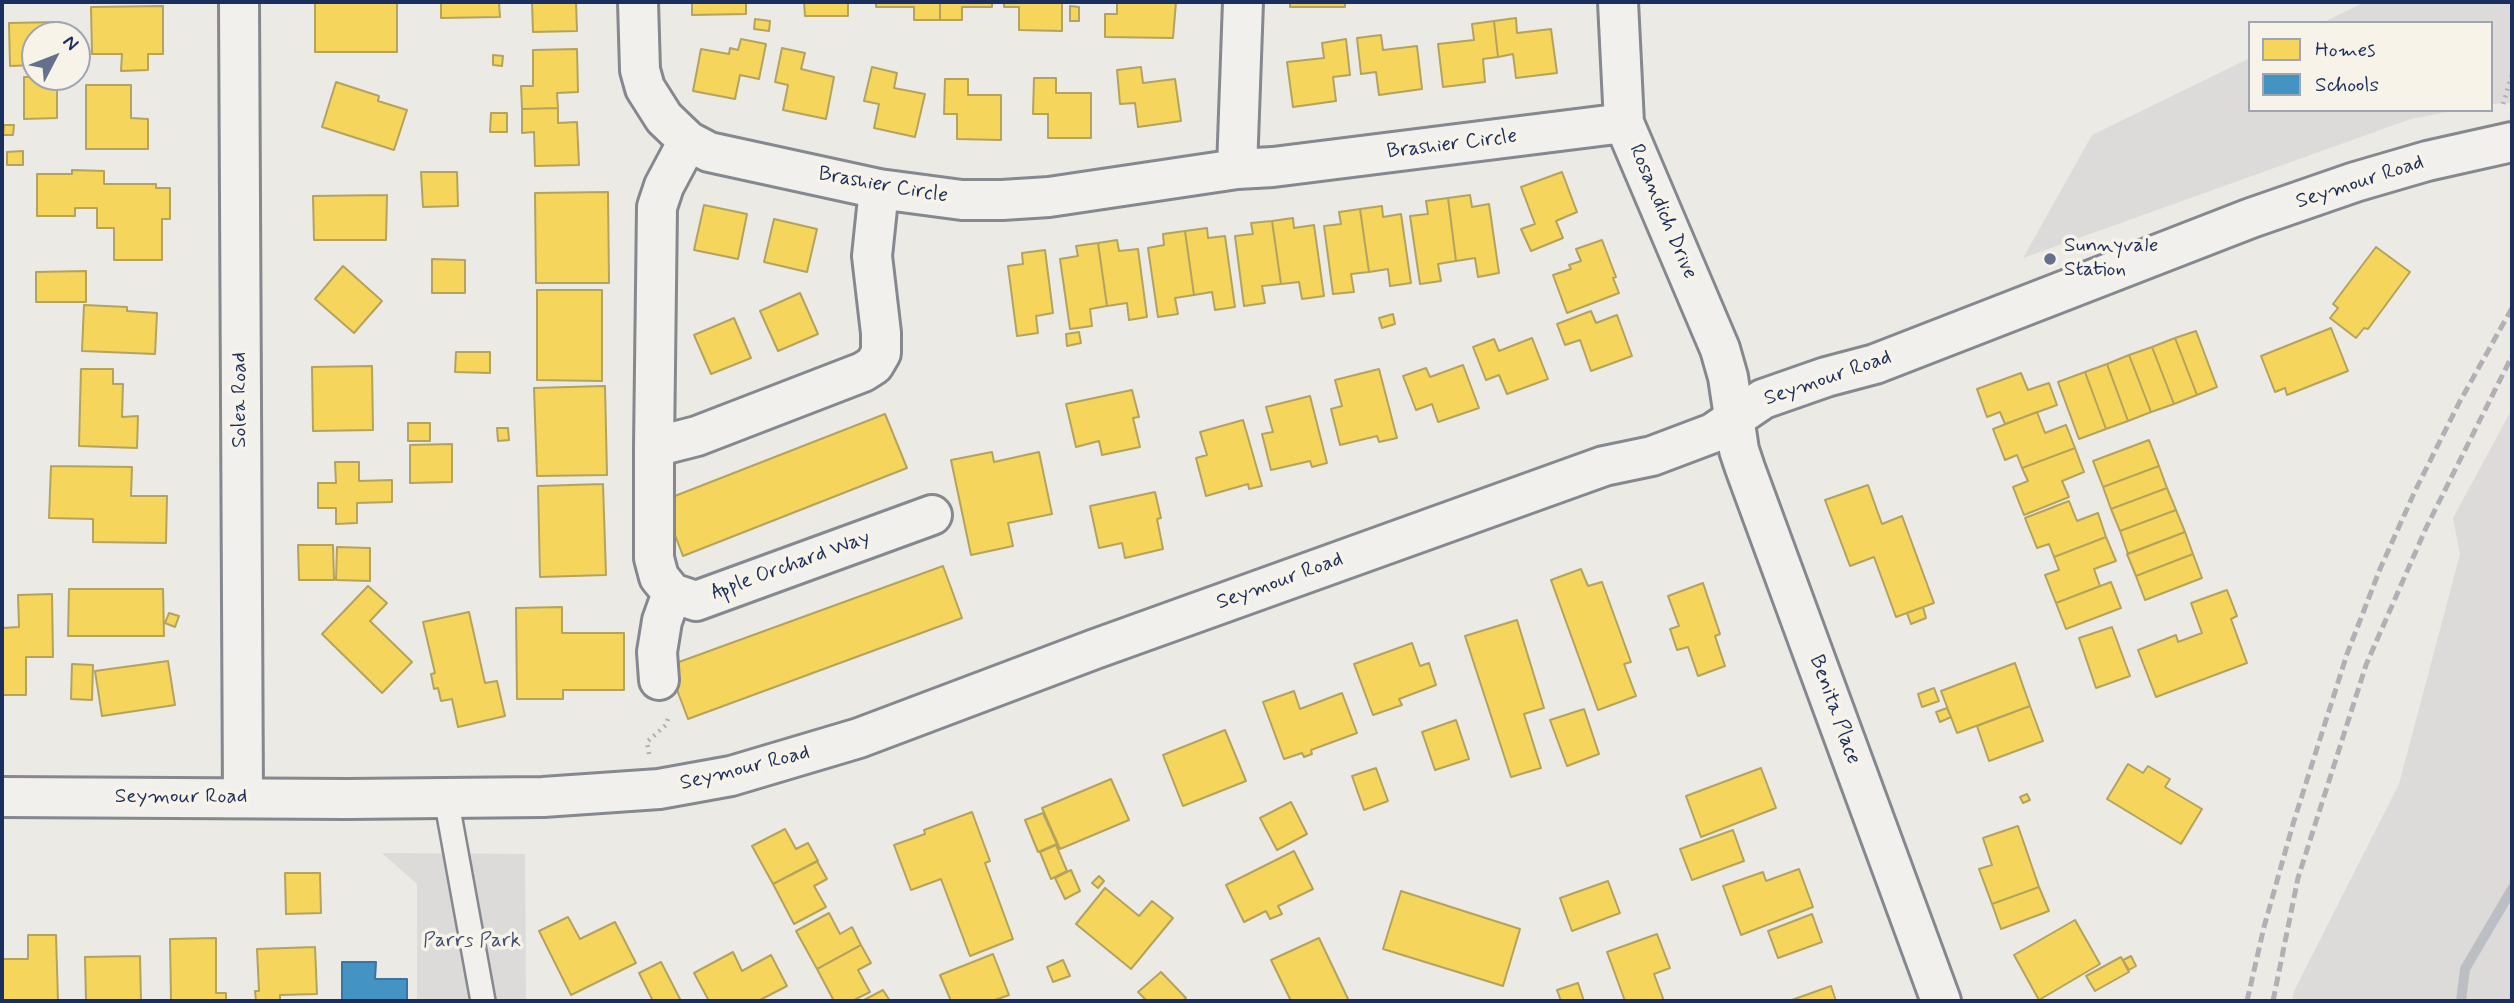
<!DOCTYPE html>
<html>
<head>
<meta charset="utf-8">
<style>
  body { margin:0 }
  #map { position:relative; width:2514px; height:1003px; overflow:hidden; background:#ebeae5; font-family:Mynerve,sans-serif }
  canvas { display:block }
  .frame { position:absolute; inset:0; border:4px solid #1b2f5e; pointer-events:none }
  .legend { position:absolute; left:2248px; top:21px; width:245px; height:91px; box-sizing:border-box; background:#f7f3e8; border:2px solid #9fa5b1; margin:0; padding:9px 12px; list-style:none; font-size:21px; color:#1b2f5e }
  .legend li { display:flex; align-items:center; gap:14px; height:35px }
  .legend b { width:35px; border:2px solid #9fa5b1 }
  .north { position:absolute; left:21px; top:21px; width:70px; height:70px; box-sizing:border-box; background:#f7f3e8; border:2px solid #9fa5b1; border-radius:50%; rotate:48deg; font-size:19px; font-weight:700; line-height:28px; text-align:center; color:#1b2f5e }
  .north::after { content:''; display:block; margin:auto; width:24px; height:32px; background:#64708d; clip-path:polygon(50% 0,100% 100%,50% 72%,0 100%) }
</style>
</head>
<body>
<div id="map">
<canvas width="2514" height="1003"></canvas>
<div class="frame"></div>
<ul class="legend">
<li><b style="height:19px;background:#f6d55c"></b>Homes</li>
<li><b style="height:19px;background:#4393c3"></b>Schools</li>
</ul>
<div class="north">N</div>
</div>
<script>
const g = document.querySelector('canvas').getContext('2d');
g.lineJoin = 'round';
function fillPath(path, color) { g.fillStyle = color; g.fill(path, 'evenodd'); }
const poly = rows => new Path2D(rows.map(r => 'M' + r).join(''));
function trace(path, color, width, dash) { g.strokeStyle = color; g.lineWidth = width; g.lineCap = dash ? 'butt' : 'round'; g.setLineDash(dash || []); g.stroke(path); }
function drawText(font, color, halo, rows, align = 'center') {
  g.font = font + ' Mynerve,sans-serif'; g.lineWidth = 7; g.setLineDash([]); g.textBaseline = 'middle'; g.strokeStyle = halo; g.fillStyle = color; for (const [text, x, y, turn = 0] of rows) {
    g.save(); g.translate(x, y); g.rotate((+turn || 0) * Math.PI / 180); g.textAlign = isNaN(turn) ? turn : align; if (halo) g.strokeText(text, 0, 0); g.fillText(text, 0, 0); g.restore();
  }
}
fillPath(poly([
  [2365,2,2512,2,2512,103,2491,104,2491,23,2322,23],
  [2250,58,2250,110,2457,110,2411,119,2023,258,2092,135],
  [2512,409,2512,1001,2292,1001,2294,991,2399,784,2460,554,2453,518],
  [382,853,525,854,526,1001,417,1001,417,884]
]), '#dcdbd9');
const homes = poly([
  [315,2,397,2,397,52,315,52,315,2],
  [441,2,499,2,500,17,441,18,441,2],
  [532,2,576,2,577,31,533,32,532,2],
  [692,2,746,2,746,14,692,15,692,2],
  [804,2,848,2,848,16,805,16,804,2],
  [876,2,940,2,940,20,914,20,914,7,876,7,876,2],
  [940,2,992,2,992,7,962,7,962,20,940,20,940,2],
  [1004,2,1062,2,1062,31,1019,30,1019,7,1004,7,1004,2],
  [1117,2,1176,2,1173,38,1105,37,1105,14,1117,14,1117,2],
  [1290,2,1345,2,1345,7,1290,7,1290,2],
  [163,6,163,54,148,54,148,70,121,71,122,54,92,54,91,7,163,6],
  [1070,6,1079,7,1079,21,1070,21,1070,6],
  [1516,18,1517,33,1551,29,1557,73,1516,78,1513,54,1498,57,1494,21,1516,18],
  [755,19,770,21,769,31,754,29,755,19],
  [1494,21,1498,57,1483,59,1485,82,1443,87,1438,44,1474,40,1472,24,1494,21],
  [60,22,60,35,35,35,35,65,10,66,9,23,60,22],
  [1381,35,1383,50,1417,46,1422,89,1379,95,1376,72,1361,74,1357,38,1381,35],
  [741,39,766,44,759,79,740,75,735,99,693,91,701,49,729,54,730,48,738,50,741,39],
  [1346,39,1350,75,1333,77,1336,101,1293,107,1287,62,1324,58,1322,43,1346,39],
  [782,48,805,53,801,69,834,77,826,119,783,110,788,85,775,82,782,48],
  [577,49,578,92,557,93,558,108,522,109,521,86,533,86,533,50,577,49],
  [493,55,503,56,502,66,493,65,493,55],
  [872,67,897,73,894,88,925,94,915,137,874,128,879,104,864,101,872,67],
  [1141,67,1143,83,1175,79,1181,121,1138,127,1135,103,1120,104,1117,70,1141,67],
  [24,77,57,77,57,118,24,119,24,77],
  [1034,78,1056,78,1056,93,1091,93,1091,138,1048,138,1048,114,1033,114,1034,78],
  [945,79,968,79,968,95,1001,95,1001,140,957,139,957,114,944,114,945,79],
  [336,82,379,96,378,101,407,110,394,150,322,127,336,82],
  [86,85,131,85,131,118,148,119,148,149,86,149,86,85],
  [558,108,558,123,577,122,579,165,535,166,534,132,522,133,522,109,558,108],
  [491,113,507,113,507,132,490,132,491,113],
  [4,125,14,125,13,135,3,135,4,125],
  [23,151,23,165,7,165,7,152,23,151],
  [72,170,104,171,104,184,156,184,156,188,170,188,170,219,162,219,162,260,114,260,114,228,97,228,97,208,75,208,75,216,37,216,37,174,72,174,72,170],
  [421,172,457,172,458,206,423,207,421,172],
  [1562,172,1577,212,1556,221,1563,238,1531,251,1521,229,1535,224,1521,187,1562,172],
  [608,192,609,283,536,283,535,193,608,192],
  [387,195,386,240,314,240,313,196,387,195],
  [1470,195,1472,207,1489,204,1499,273,1478,277,1475,258,1456,261,1448,198,1470,195],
  [1448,198,1456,261,1438,264,1441,281,1420,284,1410,216,1428,214,1426,201,1448,198],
  [704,205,747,214,738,259,694,250,704,205],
  [1382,206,1383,217,1401,214,1411,283,1390,286,1388,269,1369,272,1360,209,1382,206],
  [1360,209,1369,272,1351,274,1354,292,1333,294,1324,226,1341,224,1339,212,1360,209],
  [1293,218,1294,228,1314,225,1324,296,1302,299,1299,282,1281,284,1272,221,1293,218],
  [774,219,817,229,807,272,764,262,774,219],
  [1272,221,1281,284,1262,286,1265,303,1244,306,1235,236,1253,234,1251,223,1272,221],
  [1207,228,1208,238,1225,236,1235,307,1215,310,1212,292,1194,295,1185,231,1207,228],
  [1185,231,1194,295,1175,298,1178,314,1158,317,1148,248,1164,245,1163,234,1185,231],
  [1117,240,1119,251,1138,249,1147,317,1129,320,1127,303,1107,306,1098,243,1117,240],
  [1602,240,1616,277,1613,278,1619,293,1567,313,1553,275,1571,269,1569,265,1581,261,1576,249,1602,240],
  [1098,243,1107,306,1090,309,1092,326,1070,329,1060,259,1078,256,1076,246,1098,243],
  [2376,247,2410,272,2368,329,2364,328,2356,338,2330,318,2338,308,2333,304,2376,247],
  [1045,250,1053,313,1036,316,1038,333,1017,336,1008,266,1023,264,1022,253,1045,250],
  [432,259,465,260,465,293,432,293,432,259],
  [343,266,382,301,354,333,315,299,343,266],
  [86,271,86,302,36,302,36,272,86,271],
  [537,290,602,290,602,381,537,380,537,290],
  [800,293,818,334,778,351,760,311,800,293],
  [84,305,127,307,127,311,157,313,155,354,82,351,84,305],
  [1591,311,1596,323,1617,315,1632,356,1591,371,1580,340,1565,345,1557,324,1591,311],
  [1393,314,1395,324,1382,328,1379,318,1393,314],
  [734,318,751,358,711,374,694,335,734,318],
  [2331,328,2348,371,2287,395,2285,388,2275,392,2261,356,2331,328],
  [2196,331,2217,387,2197,395,2175,338,2196,331],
  [1079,332,1081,343,1067,346,1066,334,1079,332],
  [1532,338,1548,379,1507,394,1499,375,1486,380,1473,347,1494,339,1499,351,1532,338],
  [2175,338,2197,395,2174,404,2152,347,2175,338],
  [2152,347,2174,404,2151,412,2129,355,2152,347],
  [456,352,490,352,490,373,455,372,456,352],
  [2129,355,2151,412,2128,421,2107,364,2129,355],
  [2107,364,2128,421,2106,429,2085,372,2107,364],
  [1463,365,1479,408,1438,422,1432,404,1416,410,1403,376,1426,368,1430,377,1463,365],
  [372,366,373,430,313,431,312,367,372,366],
  [81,369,113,369,113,384,123,384,122,417,138,416,137,448,79,446,81,369],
  [1379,369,1397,438,1379,442,1377,436,1340,445,1331,409,1342,406,1335,380,1379,369],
  [2085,372,2106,429,2079,439,2058,382,2085,372],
  [2021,373,2028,390,2049,383,2057,405,2005,424,2000,412,1987,417,1977,389,2021,373],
  [605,386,607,475,537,476,534,388,605,386],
  [1132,390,1139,417,1133,418,1140,447,1102,455,1099,441,1076,447,1066,404,1132,390],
  [1310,396,1327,463,1312,467,1310,461,1271,470,1262,434,1273,432,1266,407,1310,396],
  [2037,412,2045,433,2066,425,2075,448,2022,468,2017,455,2005,460,1993,429,2037,412],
  [885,414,907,468,683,556,662,501,885,414],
  [1243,420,1262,486,1249,489,1248,484,1206,496,1196,458,1207,455,1200,432,1243,420],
  [408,423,430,423,430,441,408,441,408,423],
  [497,428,508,428,509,440,498,441,497,428],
  [2149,440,2159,466,2103,487,2093,461,2149,440],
  [452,444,452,482,410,483,410,445,452,444],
  [2075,448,2084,472,2062,481,2069,497,2024,515,2013,487,2028,481,2022,468,2075,448],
  [992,452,994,462,1039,452,1052,514,1008,523,1013,546,971,555,951,460,992,452],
  [335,462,359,462,359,481,392,480,392,502,357,503,357,523,336,524,336,508,318,508,318,483,336,483,335,462],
  [51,466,132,467,131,496,167,496,166,543,93,542,93,519,49,518,51,466],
  [2159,466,2167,488,2111,509,2103,487,2159,466],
  [603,484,606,575,540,577,538,486,603,484],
  [1868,485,1882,524,1902,516,1934,603,1896,617,1874,557,1850,566,1825,500,1868,485],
  [2167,488,2176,510,2120,531,2111,509,2167,488],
  [1155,492,1161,518,1157,519,1163,549,1125,558,1122,543,1099,548,1090,506,1155,492],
  [2069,501,2077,521,2098,513,2106,537,2054,557,2049,544,2037,548,2025,518,2069,501],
  [2176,510,2185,532,2128,554,2120,531,2176,510],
  [2185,532,2193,554,2136,576,2127,554,2185,532],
  [2106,537,2116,561,2094,569,2100,586,2056,603,2045,575,2059,570,2054,557,2106,537],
  [298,545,333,545,334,580,299,580,298,545],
  [337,547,370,548,370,581,336,580,337,547],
  [2193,554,2202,578,2145,600,2136,576,2193,554],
  [943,566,962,618,688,719,668,666,943,566],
  [1581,569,1588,586,1602,582,1631,662,1624,664,1636,696,1598,710,1551,580,1581,569],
  [2111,582,2121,608,2066,629,2056,603,2111,582],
  [1703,583,1720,634,1715,636,1725,666,1698,676,1688,647,1677,650,1670,629,1679,626,1668,596,1703,583],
  [368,586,387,603,370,621,412,662,382,693,322,634,368,586],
  [69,589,163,589,164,636,68,636,69,589],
  [2227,590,2237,616,2231,619,2247,663,2156,697,2138,650,2176,635,2178,642,2202,633,2191,603,2227,590],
  [52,594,53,657,26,657,26,695,2,695,2,628,19,627,18,595,52,594],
  [562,607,562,633,624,633,624,690,563,690,563,699,517,699,516,608,562,607],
  [1923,607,1926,618,1911,624,1907,613,1923,607],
  [469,612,485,683,497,681,505,716,458,727,452,699,441,701,438,688,434,689,431,674,435,673,423,622,469,612],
  [169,613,179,616,175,627,165,623,169,613],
  [1517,620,1544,708,1524,714,1541,768,1511,777,1465,636,1517,620],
  [2112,627,2130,676,2096,688,2079,638,2112,627],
  [1412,643,1420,666,1429,663,1436,685,1399,699,1402,705,1373,715,1354,664,1412,643],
  [168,661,175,705,102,716,95,671,168,661],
  [2015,663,2030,706,1957,733,1941,691,2015,663],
  [72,664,93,665,92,700,71,699,72,664],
  [1934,688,1939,701,1922,707,1918,694,1934,688],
  [1294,691,1300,709,1342,693,1357,733,1311,750,1312,754,1304,757,1302,753,1284,759,1263,702,1294,691],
  [2030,706,2043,741,1989,761,1977,726,2030,706],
  [1947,708,1951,717,1940,722,1936,712,1947,708],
  [1584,709,1599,754,1567,766,1550,720,1584,709],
  [1456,720,1469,759,1435,770,1422,732,1456,720],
  [1225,730,1246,781,1183,806,1163,755,1225,730],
  [2128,764,2143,773,2148,766,2170,779,2165,787,2202,809,2181,844,2107,799,2128,764],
  [1376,768,1388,801,1364,810,1352,776,1376,768],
  [1761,768,1776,808,1701,837,1686,796,1761,768],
  [1111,779,1129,820,1060,849,1042,808,1111,779],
  [2027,794,2030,800,2023,803,2020,797,2027,794],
  [1291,802,1307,834,1277,850,1260,818,1291,802],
  [972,812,990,861,985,863,1013,939,970,956,941,879,911,890,894,845,925,834,924,830,972,812],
  [1043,813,1057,844,1038,852,1025,820,1043,813],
  [2018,826,2039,887,1992,904,1979,869,1992,865,1983,838,2018,826],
  [785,829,796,849,808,843,818,861,773,884,752,846,785,829],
  [1733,830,1744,861,1692,880,1680,849,1733,830],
  [1056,845,1067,871,1051,879,1040,852,1056,845],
  [1294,851,1313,889,1278,906,1282,914,1270,919,1266,911,1244,922,1226,885,1294,851],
  [817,861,827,879,814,886,826,907,794,924,773,884,817,861],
  [1799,869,1813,907,1741,935,1723,886,1763,872,1766,881,1799,869],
  [1071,870,1080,891,1065,899,1055,878,1071,870],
  [285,873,320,873,321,913,286,914,285,873],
  [1099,876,1104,881,1098,888,1092,883,1099,876],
  [1608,881,1620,913,1572,931,1560,898,1608,881],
  [2039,887,2049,911,2001,929,1992,904,2039,887],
  [1105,888,1139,916,1152,901,1173,918,1131,969,1076,924,1105,888],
  [1401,891,1520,929,1503,986,1383,949,1401,891],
  [829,913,840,934,852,927,861,945,817,969,796,931,829,913],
  [1812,914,1822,942,1778,958,1768,931,1812,914],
  [568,917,580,939,615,922,636,963,571,995,539,931,568,917],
  [2075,920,2100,964,2039,1000,2014,955,2075,920],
  [1657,934,1670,968,1654,974,1664,1001,1625,1001,1607,952,1657,934],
  [28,935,56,935,58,1001,3,1001,2,959,28,959,28,935],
  [216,938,216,993,226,993,226,1001,171,1001,170,939,216,938],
  [1319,938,1349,1001,1291,1001,1271,960,1319,938],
  [861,945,871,963,858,970,870,992,852,1001,834,1001,817,969,861,945],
  [315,947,317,994,280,995,280,1001,256,1001,255,991,259,991,257,949,315,947],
  [733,952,742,971,771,955,787,986,758,1001,709,1001,694,973,733,952],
  [993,954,1009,995,992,1001,951,1001,940,975,993,954],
  [140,956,141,1001,86,1001,85,957,140,956],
  [2131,956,2136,966,2129,970,2123,960,2131,956],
  [2121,957,2129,972,2095,991,2086,976,2121,957],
  [1063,960,1070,976,1053,982,1047,967,1063,960],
  [661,962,681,1001,653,1001,639,973,661,962],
  [1161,972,1186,998,1182,1001,1147,1001,1138,992,1161,972],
  [1578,983,1584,1001,1561,1001,1557,990,1578,983],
  [1831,986,1836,1001,1789,1001,1831,986],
  [883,990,890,1001,862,1001,883,990]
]);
fillPath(homes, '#f6d55c');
trace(homes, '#b4a35d', 2);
const schools = poly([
  [342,962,376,962,375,979,407,979,407,1001,342,1001,342,962]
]);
fillPath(schools, '#4393c3');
trace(schools, '#3775a5', 2);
trace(poly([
  [2461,1001,2465,969,2512,889]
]), '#bbbec3', 10);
const service = poly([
  [446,798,483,1001]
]);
const minor = poly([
  [239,2,243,798],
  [638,2,640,70,645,88,664,118,688,141,709,152,879,189,962,200,1002,200,1049,197,1237,169,1273,167,1624,123],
  [1618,2,1624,123,1720,349,1728,377,1739,450,1745,468,1941,1001],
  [688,141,664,186,657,207,654,447,697,436,863,372,874,365,881,353,881,333,872,256,879,189],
  [1237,169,1243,2],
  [654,447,654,558,659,577,672,593,696,601,932,515],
  [659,680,657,652,662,621,672,593]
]);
const secondary = poly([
  [2,797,347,799,543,797,659,789,731,776,859,738,1095,649,1604,466,1652,456,1713,433,1763,399,1826,377,1875,364,2251,218,2355,182,2427,161,2512,142]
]);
trace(service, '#85888f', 28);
trace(minor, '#85888f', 44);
trace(secondary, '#85888f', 44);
trace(poly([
  [2503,104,2512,75],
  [649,754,647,742,666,725,669,716]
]), '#b0b1b4', 4.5, [2, 5]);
trace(service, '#f1f0ec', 23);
trace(minor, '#f1f0ec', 38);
trace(secondary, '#f1f0ec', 38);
trace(poly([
  [2247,1001,2264,927,2293,824,2347,654,2380,569,2415,491,2459,403,2512,308],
  [2273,1001,2298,878,2366,665,2426,528,2512,356]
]), '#b0b1b4', 5, [10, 5]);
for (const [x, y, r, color] of [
  [2050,259,7,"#64708d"]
]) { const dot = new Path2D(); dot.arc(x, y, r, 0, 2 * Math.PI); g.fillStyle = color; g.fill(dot); trace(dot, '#f7f3e8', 2.5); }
drawText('21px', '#1b2f5e', '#f7f3e8', [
  ["Brashier Circle",1452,145,-7],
  ["Seymour Road",2360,183,-18],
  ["Brashier Circle",883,186,10],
  ["Rosandich Drive",1662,212,67],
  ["Seymour Road",1828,379,-19],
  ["Solea Road",241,400,-90],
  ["Apple Orchard Way",791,566,-20],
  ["Seymour Road",1280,582,-20],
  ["Benita Place",1834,710,70],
  ["Seymour Road",745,769,-14],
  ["Seymour Road",181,798]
]);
drawText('21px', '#1b2f5e', '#f7f3e8', [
  ["Sunnyvale",2064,247],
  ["Station",2064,271]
], 'left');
drawText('21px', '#3f4f75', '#f7f3e8', [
  ["Parrs Park",472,942]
]);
</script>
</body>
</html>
